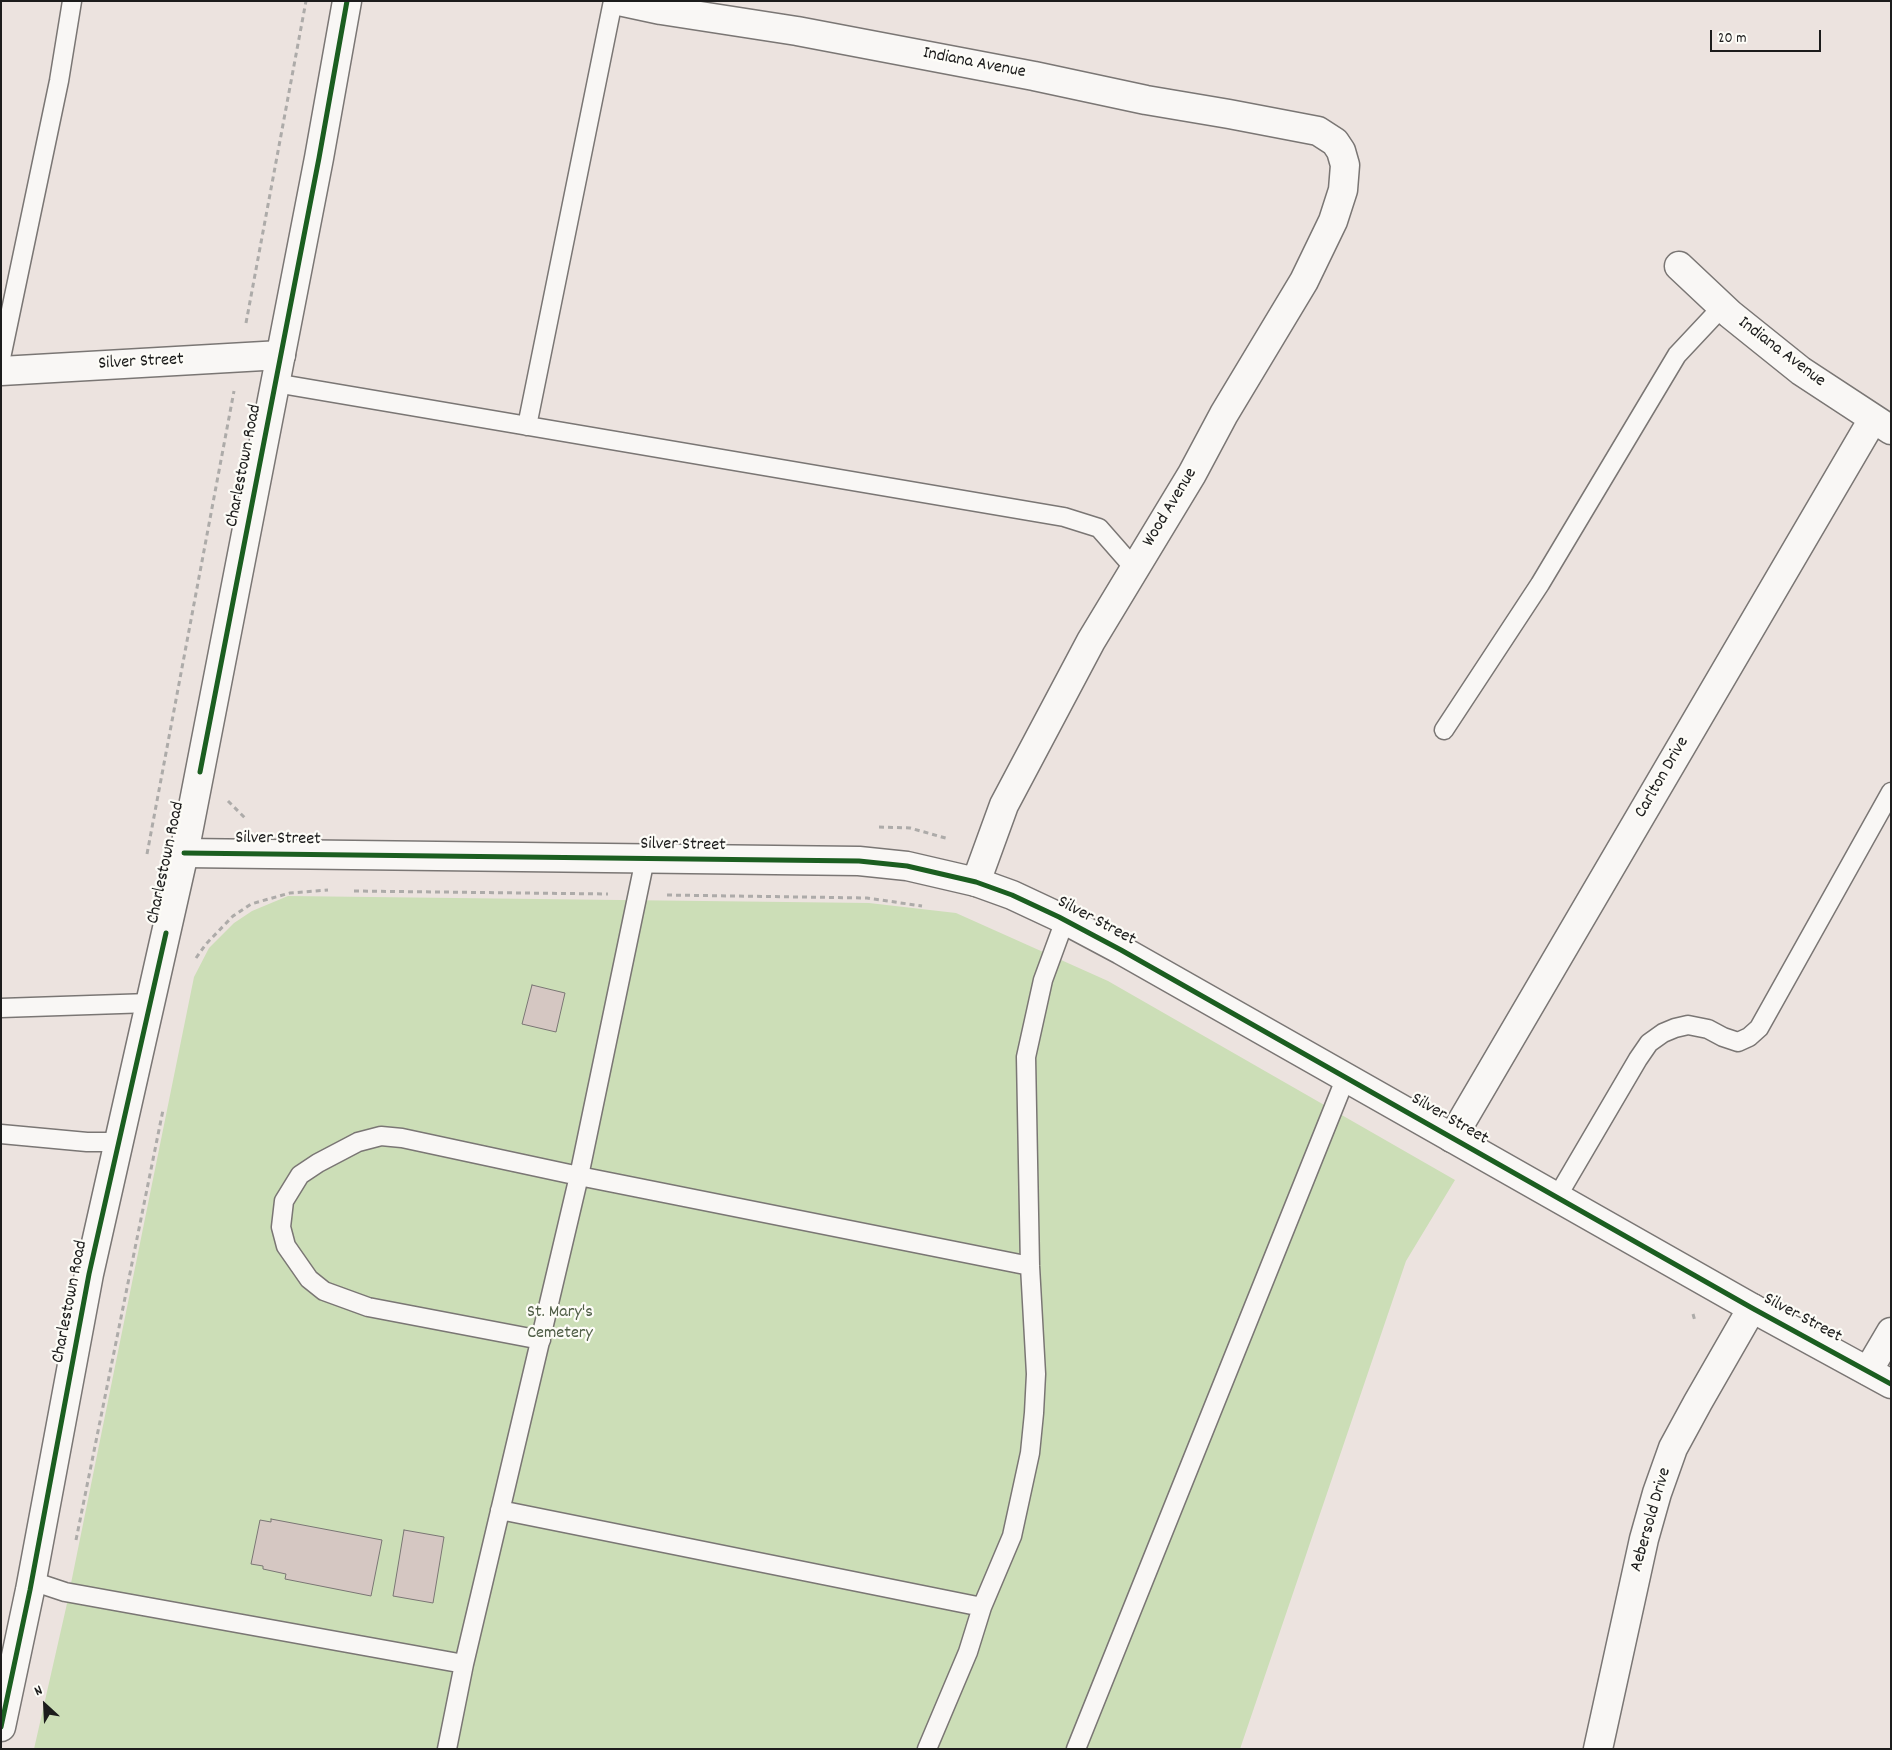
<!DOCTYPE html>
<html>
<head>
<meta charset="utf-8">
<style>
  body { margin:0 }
  #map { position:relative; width:1892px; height:1750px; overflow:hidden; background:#ece3df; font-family:Dekko,sans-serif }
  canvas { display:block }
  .frame { position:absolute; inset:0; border:2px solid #1c1c1c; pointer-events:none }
  .north { position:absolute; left:20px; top:1680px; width:50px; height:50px; -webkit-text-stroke:4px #fdfcf7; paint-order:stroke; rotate:335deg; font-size:14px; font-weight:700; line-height:20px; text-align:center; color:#1c1c1c }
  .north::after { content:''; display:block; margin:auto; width:18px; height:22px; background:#1c1c1c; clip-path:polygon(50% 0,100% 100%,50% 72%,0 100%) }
  .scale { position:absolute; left:1710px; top:30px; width:111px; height:22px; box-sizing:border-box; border:2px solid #1c1c1c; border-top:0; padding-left:6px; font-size:15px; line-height:18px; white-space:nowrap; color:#1c1c1c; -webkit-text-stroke:4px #fdfcf7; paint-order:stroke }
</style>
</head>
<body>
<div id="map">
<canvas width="1892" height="1750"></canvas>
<div class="frame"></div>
<div class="north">N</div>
<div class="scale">20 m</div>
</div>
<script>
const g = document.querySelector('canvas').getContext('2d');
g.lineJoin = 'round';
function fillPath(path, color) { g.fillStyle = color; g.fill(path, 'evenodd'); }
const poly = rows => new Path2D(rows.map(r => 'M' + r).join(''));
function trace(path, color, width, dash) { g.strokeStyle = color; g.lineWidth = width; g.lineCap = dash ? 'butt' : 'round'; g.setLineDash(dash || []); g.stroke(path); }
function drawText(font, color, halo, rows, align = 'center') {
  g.font = font + ' Dekko,sans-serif'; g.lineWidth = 4.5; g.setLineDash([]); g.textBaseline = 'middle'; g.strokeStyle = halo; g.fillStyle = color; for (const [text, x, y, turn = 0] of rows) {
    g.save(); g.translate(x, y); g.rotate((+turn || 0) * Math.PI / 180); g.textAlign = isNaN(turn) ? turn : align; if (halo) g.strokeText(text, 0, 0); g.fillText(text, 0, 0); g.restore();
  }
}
fillPath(poly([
  [288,896,869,903,956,913,1108,981,1455,1180,1406,1261,1240,1749,34,1749,66,1608,194,977,209,948,234,923,252,911]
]), '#ccdeb7');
const building = poly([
  [532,985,565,993,556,1032,522,1024,532,985],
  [271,1519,382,1540,371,1596,285,1579,286,1574,263,1569,263,1566,251,1564,260,1520,271,1522,271,1519],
  [404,1530,444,1537,433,1603,393,1596,404,1530]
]);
fillPath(building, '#d5c7c2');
trace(building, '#7a7674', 1);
const service = poly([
  [1,358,59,81,72,1],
  [275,383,1064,517,1099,528,1135,569],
  [527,426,613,1],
  [1444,730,1540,584,1677,355,1722,307],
  [1,1008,150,1003],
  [1,1134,87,1142,119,1142],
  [1557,1197,1638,1059,1649,1043,1663,1033,1675,1028,1688,1025,1708,1029,1723,1037,1738,1042,1749,1037,1759,1028,1891,792],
  [541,1340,368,1307,324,1291,309,1279,286,1246,281,1227,284,1201,300,1175,318,1163,358,1142,381,1136,402,1138,579,1176,1030,1266],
  [500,1510,982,1607],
  [32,1581,65,1592,464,1664,579,1176,645,859],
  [447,1749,464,1664],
  [927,1749,968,1652,982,1607,1012,1536,1030,1453,1034,1413,1036,1374,1030,1266,1026,1057,1043,980,1065,920],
  [1076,1749,1346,1077]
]);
const minor = poly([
  [619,1,661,10,797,31,1034,76,1146,100,1229,114,1318,131,1335,142,1341,151,1345,165,1343,190,1333,221,1304,281,1224,414,1192,474,1091,641,1004,805,976,882],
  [1679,266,1730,314,1801,371,1891,430],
  [1,371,281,355],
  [1452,1138,1873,419],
  [1868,1371,1891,1332],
  [1598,1749,1644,1539,1657,1493,1673,1448,1698,1402,1752,1308]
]);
const secondary = poly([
  [184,853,859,861,907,866,976,882,1012,895,1059,917,1121,950,1752,1308,1891,1384]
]);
const primary = poly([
  [1,1727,30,1590,89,1274,184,853,319,158,347,1]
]);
trace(service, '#7a7674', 21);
trace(minor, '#7a7674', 31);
trace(secondary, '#7a7674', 31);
trace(primary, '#7a7674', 31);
trace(poly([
  [246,323,306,1],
  [228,801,246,819],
  [879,827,910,828,949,839],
  [147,854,234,391],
  [354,891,608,894],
  [667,895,867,898,922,906],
  [196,958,206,944,233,916,251,904,290,893,328,890],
  [1693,1314,1695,1321],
  [76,1540,163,1110]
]), '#adaba9', 3, [5, 4]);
trace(service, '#f9f7f5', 18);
trace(minor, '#f9f7f5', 28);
trace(secondary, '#f9f7f5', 28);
trace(primary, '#f9f7f5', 28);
trace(poly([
  [200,772,319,158,347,1],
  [184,853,859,861,907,866,976,882,1012,895,1059,917,1121,950,1752,1308,1891,1384],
  [1,1727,30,1590,89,1274,166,933]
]), '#1b5e20', 5);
drawText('18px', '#1c1c1c', '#fdfcf7', [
  ["Indiana Avenue",974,64,11],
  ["Indiana Avenue",1781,353,37],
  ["Silver Street",141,363,-3],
  ["Charlestown Road",245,466,-79],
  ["Wood Avenue",1171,508,-59],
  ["Carlton Drive",1663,778,-60],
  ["Silver Street",278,840,1],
  ["Silver Street",683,846,1],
  ["Charlestown Road",167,863,-78],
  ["Silver Street",1096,922,28],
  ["Silver Street",1449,1120,30],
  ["Charlestown Road",71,1302,-79],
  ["Silver Street",1802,1319,28],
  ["Aebersold Drive",1652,1520,-74]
]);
drawText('18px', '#505e47', '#fdfcf7', [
  ["St. Mary's",560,1314],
  ["Cemetery",560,1335]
]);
</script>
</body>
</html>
